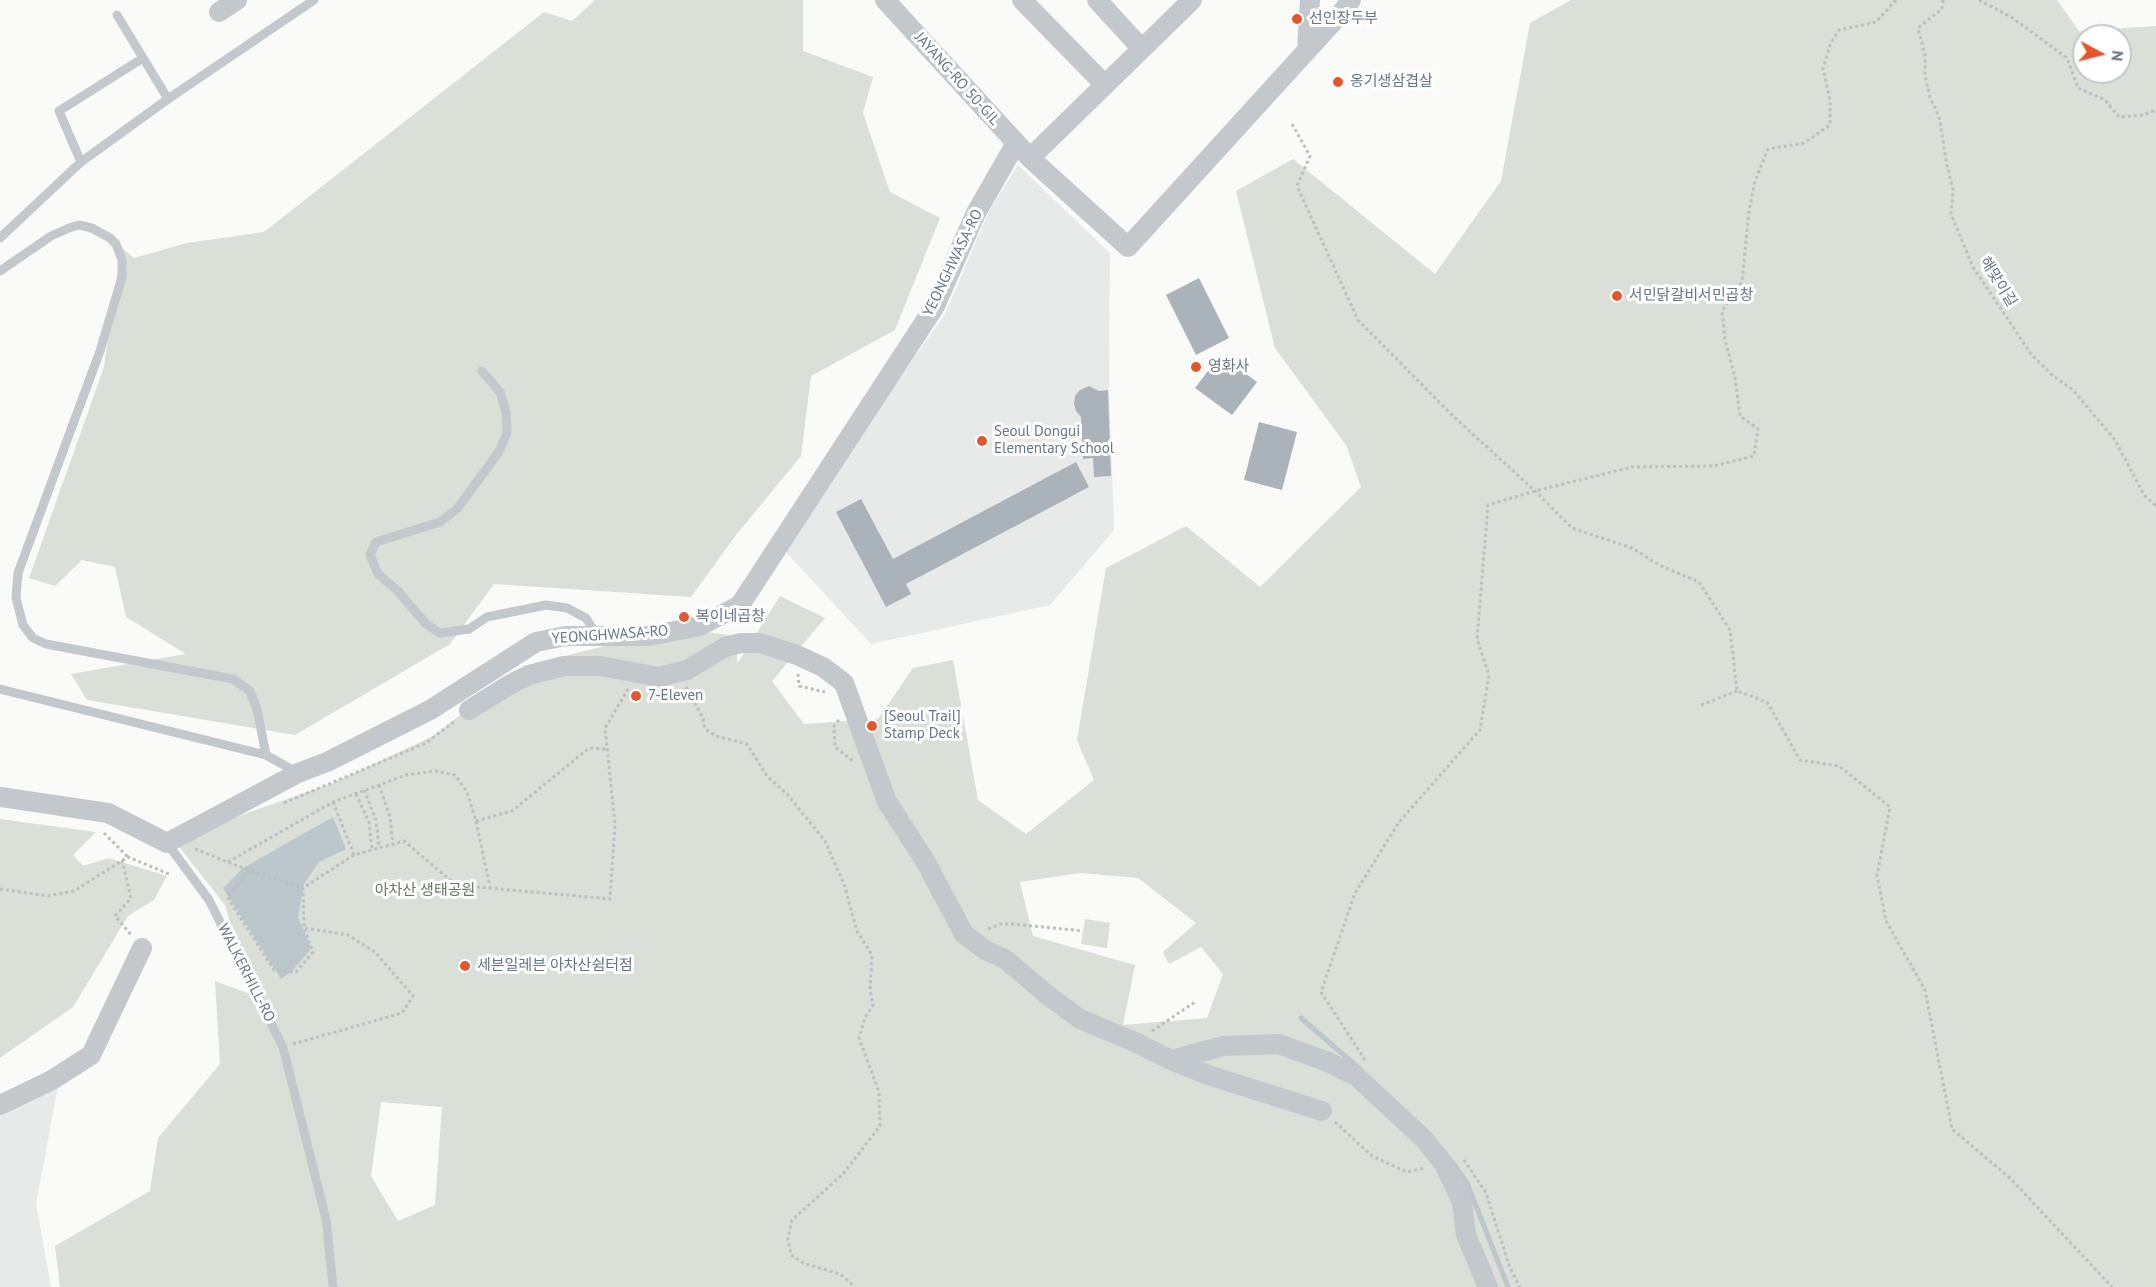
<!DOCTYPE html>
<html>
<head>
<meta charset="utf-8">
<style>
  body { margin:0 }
  #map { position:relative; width:2156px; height:1287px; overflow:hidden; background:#fafaf8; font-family:"PT Sans",sans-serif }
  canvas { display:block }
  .north { position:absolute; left:2072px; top:24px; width:60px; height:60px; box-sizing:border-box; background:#fff; border:2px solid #c1c8cd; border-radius:50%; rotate:97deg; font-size:16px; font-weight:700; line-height:24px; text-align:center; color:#657683 }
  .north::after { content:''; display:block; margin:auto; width:21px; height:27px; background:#e4572e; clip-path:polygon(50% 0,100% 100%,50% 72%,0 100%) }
</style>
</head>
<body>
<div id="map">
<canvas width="2156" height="1287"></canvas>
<div class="north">N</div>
</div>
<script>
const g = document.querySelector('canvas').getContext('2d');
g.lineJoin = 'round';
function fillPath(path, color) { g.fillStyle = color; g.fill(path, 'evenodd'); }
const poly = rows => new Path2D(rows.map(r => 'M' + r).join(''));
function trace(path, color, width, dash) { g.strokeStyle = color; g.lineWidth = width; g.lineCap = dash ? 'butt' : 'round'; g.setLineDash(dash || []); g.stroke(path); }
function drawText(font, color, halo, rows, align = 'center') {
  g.font = font + ' "PT Sans","Noto Sans KR",sans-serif'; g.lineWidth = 6; g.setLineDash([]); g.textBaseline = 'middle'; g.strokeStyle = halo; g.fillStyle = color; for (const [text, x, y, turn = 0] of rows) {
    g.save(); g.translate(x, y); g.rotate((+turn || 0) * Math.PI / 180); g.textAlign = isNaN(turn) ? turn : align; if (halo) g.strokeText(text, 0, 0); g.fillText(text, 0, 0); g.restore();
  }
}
fillPath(poly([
  [1018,165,1110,253,1109,386,1114,530,1050,605,871,644,783,549,815,497,945,314,989,211],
  [61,1070,36,1204,51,1287,0,1287,0,1107]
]), '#e8e9e9');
fillPath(poly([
  [595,0,803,0,803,51,873,77,863,113,890,192,940,218,895,330,811,376,801,456,736,535,691,597,494,584,450,644,295,735,87,700,71,674,186,654,126,617,115,567,82,560,55,586,29,578,104,367,121,247,134,258,187,243,264,232,544,12,572,21],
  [1571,0,2057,0,2079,31,2156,26,2156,1287,60,1287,55,1246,150,1191,158,1138,220,1064,215,981,250,994,225,905,173,839,333,783,433,736,524,666,605,646,697,631,738,636,737,664,780,596,825,618,772,681,804,724,878,719,913,668,953,660,978,800,1026,834,1094,780,1077,740,1106,568,1186,526,1260,587,1361,487,1346,445,1275,348,1236,191,1293,159,1435,274,1501,181,1530,23],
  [2084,36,2120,36,2120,72,2084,72],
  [1080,873,1138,878,1196,923,1163,952,1169,964,1201,947,1223,974,1207,1018,1123,1025,1135,965,1033,936,1020,882],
  [381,1102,442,1107,435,1205,398,1221,371,1176],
  [0,819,96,832,73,855,83,866,109,858,167,876,154,900,128,916,73,1007,0,1058],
  [1085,919,1110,923,1107,948,1081,944]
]), '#dadfd7');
fillPath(poly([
  [333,817,346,849,319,862,304,884,298,917,311,949,292,971,281,979,223,888,243,868]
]), '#bbc7cb');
trace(poly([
  [1301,1018,1360,1069],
  [1453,1163,1467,1183,1508,1287]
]), '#bbc7cb', 5);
fillPath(poly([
  [1199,278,1229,338,1196,355,1166,295],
  [1220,355,1257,382,1232,415,1195,388],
  [1089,386,1099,391,1108,390,1111,476,1094,477,1093,458,1083,459,1081,417,1076,411,1074,404,1075,396,1080,390],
  [1259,422,1297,432,1282,490,1244,480],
  [1076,462,1089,487,906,584,911,594,886,607,836,512,861,499,893,559]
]), '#aab3b9');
trace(poly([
  [1943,0,1942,9,1918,28,1925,55,1925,75,1930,98,1939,116,1947,165,1953,190,1951,214,1973,267,2031,354,2052,375,2073,390,2115,440,2144,495,2156,506],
  [1979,0,2011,17,2067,58,2078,88,2105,100,2119,117,2142,115,2156,110],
  [1292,124,1310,156,1297,186,1358,320,1454,417,1535,491,1572,528,1632,548,1659,565,1699,582,1730,630,1737,691,1767,702,1800,760,1839,766,1890,807,1877,875,1886,921,1925,990,1952,1129,2011,1179,2112,1287],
  [798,674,799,686,825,692],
  [686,687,703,718,705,729,716,736,747,744,767,776,787,794,825,841,844,884,857,931,872,955,870,990,873,1005,865,1018,859,1038,879,1092,880,1126,843,1174,792,1220,788,1239,791,1255,803,1263,840,1274,855,1287],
  [1701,705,1737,691],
  [839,720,834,726,835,747,853,761],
  [379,785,390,817,393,844],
  [364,790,376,820,379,848],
  [356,794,369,822,372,849],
  [333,802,354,855],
  [284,803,426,743,455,721],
  [476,821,512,811,589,748,607,749],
  [104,833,128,857],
  [195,849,243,868,303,888],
  [122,860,131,898,115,916,132,936],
  [228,862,333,802,406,775,435,771,455,775,467,792,476,821,490,887],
  [250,870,227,897,274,970,296,972,313,952,304,928,303,888,354,855,404,841,456,885,610,899,615,824,605,728,628,689],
  [0,889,48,896,74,891,128,857,169,874],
  [988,929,1001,924,1013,924,1083,931],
  [1152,1031,1195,1002],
  [293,1044,402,1013,413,996,375,952,348,935,305,928],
  [1365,1060,1321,992,1355,893,1399,822,1480,730,1489,675,1477,639,1488,505,1535,491,1632,467,1714,466,1754,456,1758,429,1740,416,1735,377,1725,340,1722,311,1742,282,1749,210,1755,181,1768,149,1804,143,1830,125,1830,100,1823,69,1830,45,1839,30,1876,22,1896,0],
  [1335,1122,1372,1156,1407,1172,1425,1168],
  [1464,1160,1486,1193,1510,1268,1520,1287]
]), '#bbbfc2', 3, [3, 3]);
trace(poly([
  [117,15,168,99],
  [81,162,59,111,143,58],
  [0,238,81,162,168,99,314,0],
  [0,271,51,236,69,228,79,225,92,228,110,238,116,244,122,260,122,277,100,351,18,573,16,598,23,625,33,638,46,644,233,679,250,691,257,709,266,755],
  [482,371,500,392,506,412,507,433,498,453,457,509,440,522,376,542,370,555,378,574,397,590,426,624,440,633,469,629,487,617,546,605,567,608,586,618,597,636],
  [0,689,266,755,298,773],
  [167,843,209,900,283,1047,326,1219,333,1287]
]), '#c3c8cc', 9);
trace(poly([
  [885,0,1030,158,1128,247,1342,12,1351,0],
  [1022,0,1105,85],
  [1097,0,1142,49],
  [219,12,237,0],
  [1307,51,1310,0],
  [1030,158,1192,0],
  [469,710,509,685,529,675,564,666,600,666,659,677,687,670,725,647,741,643,760,643,797,655,823,667,844,683,887,802,924,859,964,934,985,950,1005,959,1046,994,1080,1019,1135,1042,1171,1060,1208,1075,1322,1111],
  [0,797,108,813,167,843,298,773,327,762,430,710,536,642,566,636,649,636,700,626,740,605,935,306,976,213,1016,143],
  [1171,1060,1224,1046,1279,1044,1328,1062,1356,1076,1424,1139,1444,1164,1462,1202,1466,1235,1488,1287],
  [0,1105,52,1080,91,1055,142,948]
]), '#c3c8cc', 20);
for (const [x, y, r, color] of [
  [1297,19,6,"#e4572e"],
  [1338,82,6,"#e4572e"],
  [1617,296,6,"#e4572e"],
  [1196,367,6,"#e4572e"],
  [982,441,6,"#e4572e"],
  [684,617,6,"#e4572e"],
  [636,696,6,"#e4572e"],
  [872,726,6,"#e4572e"],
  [465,966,6,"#e4572e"]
]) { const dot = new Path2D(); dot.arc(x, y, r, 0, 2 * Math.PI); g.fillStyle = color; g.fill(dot); trace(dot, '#fff', 2); }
drawText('15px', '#657683', '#fff', [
  ["선인장두부",1309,19],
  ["옹기생삼겹살",1350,82],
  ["서민닭갈비서민곱창",1629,296],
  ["영화사",1208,367],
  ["Seoul Dongui",994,432],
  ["Elementary School",994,449],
  ["복이네곱창",696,617],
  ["7-Eleven",648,696],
  ["[Seoul Trail]",884,717],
  ["Stamp Deck",884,734],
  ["세븐일레븐 아차산쉼터점",477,966]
], 'left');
drawText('15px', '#657683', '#fff', [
  ["JAYANG-RO 50-GIL",957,79,48],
  ["YEONGHWASA-RO",953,263,-64],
  ["해맞이길",1998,282,58],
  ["YEONGHWASA-RO",610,635,-4],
  ["WALKERHILL-RO",246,973,63]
]);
drawText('15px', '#687a64', '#fff', [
  ["아차산 생태공원",425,891]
]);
</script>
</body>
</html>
